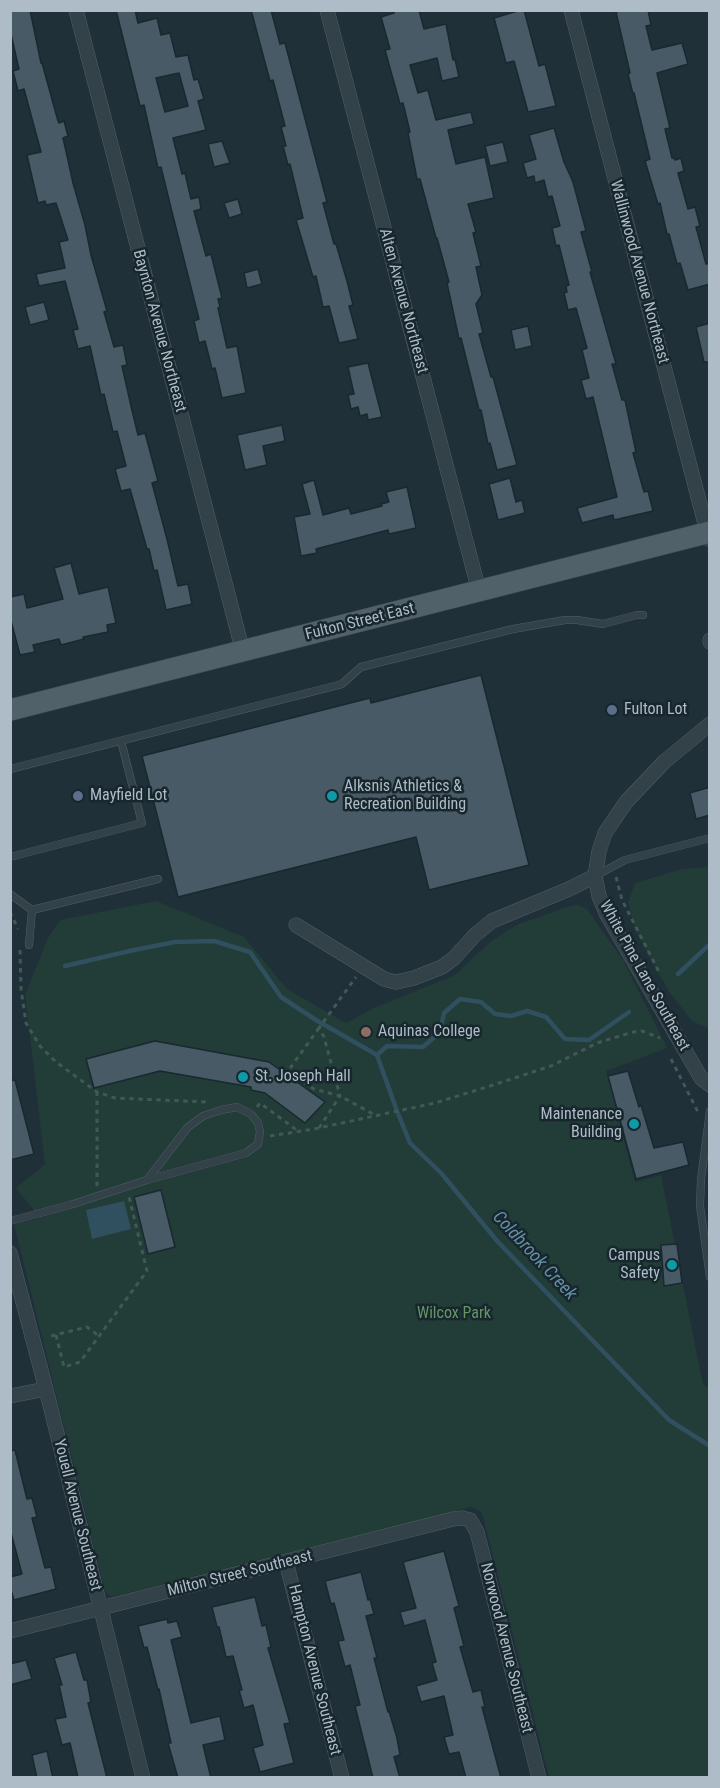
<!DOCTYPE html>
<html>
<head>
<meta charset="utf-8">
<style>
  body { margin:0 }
  #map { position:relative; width:720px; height:1788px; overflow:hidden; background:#1f3039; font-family:"Roboto Condensed",sans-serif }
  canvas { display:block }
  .frame { position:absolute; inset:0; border:12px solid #adbcc6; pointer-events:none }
</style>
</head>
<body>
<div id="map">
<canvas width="720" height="1788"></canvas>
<div class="frame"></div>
</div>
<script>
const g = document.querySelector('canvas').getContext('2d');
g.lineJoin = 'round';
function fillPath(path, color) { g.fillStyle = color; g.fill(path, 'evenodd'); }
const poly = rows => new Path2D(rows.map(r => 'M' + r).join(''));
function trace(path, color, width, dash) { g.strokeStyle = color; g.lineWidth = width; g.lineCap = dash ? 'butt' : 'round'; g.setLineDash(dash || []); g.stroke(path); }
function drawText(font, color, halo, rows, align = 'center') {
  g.font = font + ' "Roboto Condensed",sans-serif'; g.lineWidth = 5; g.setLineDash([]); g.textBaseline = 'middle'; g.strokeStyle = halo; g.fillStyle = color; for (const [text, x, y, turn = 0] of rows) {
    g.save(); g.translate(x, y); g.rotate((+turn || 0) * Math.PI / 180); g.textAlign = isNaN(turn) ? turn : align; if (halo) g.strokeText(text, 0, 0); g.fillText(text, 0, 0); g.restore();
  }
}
fillPath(poly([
  [709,867,710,867,709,1029,692,1021,670,993,653,964,635,929,628,902,635,883,682,869],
  [156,901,244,937,287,989,346,1023,374,1008,455,975,490,942,516,925,573,905,578,905,587,909,623,960,667,1048,606,1071,635,1182,661,1175,703,1385,709,1387,709,1777,549,1777,482,1513,477,1509,471,1507,115,1596,110,1596,105,1592,14,1224,40,1218,16,1188,45,1164,25,995,48,938,60,920]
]), '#223c38');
fillPath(poly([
  [124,1201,131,1229,92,1239,86,1210]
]), '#304f5f');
trace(poly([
  [65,966,134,950,175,942,214,941,250,952,281,997,316,1020,377,1055,387,1046,423,1047,440,1032,444,1013,460,999,481,1002,495,1014,511,1016,527,1011,546,1017,565,1039,589,1040,629,1012],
  [678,974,710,944],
  [377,1055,397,1111,410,1143,441,1173,498,1242,669,1420,710,1446]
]), '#304f5f', 4.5);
const building = poly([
  [10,10,30,10,41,63,42,63,58,121,59,123,64,121,68,136,63,138,66,151,73,183,85,225,91,255,107,311,104,312,114,347,123,345,127,365,122,366,131,406,138,435,145,433,158,481,152,483,167,539,178,586,188,584,192,604,166,610,157,570,154,571,149,549,147,549,130,489,121,491,115,469,126,466,117,431,113,432,104,394,101,395,90,346,78,349,73,330,78,329,65,281,39,286,36,274,65,268,59,242,68,240,56,203,46,205,45,201,38,203,27,155,41,152,24,89,18,91,13,71,19,69,10,30,10,10],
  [116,10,135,10,138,23,157,18,161,35,170,33,176,57,188,55,194,80,198,79,204,99,198,101,206,130,173,138,182,174,185,173,191,199,199,197,201,209,194,211,206,256,211,254,222,298,218,299,220,307,218,308,227,348,237,346,246,393,222,398,215,368,212,369,205,341,199,343,194,321,199,319,171,208,161,167,158,168,144,105,140,106,116,10],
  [179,73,188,106,165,112,156,78,179,73],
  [251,10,271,10,280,44,285,43,327,202,323,203,334,244,336,244,347,281,353,305,349,306,358,339,339,343,329,306,323,307,316,276,313,277,296,220,303,218,290,164,288,165,283,146,286,146,281,127,285,126,273,80,270,81,251,10],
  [394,10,419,10,424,29,446,24,453,60,455,59,459,77,442,81,437,58,410,65,418,93,428,90,436,120,471,112,474,124,448,130,456,164,485,157,494,198,468,204,476,232,473,233,481,266,476,267,482,295,476,304,483,333,479,334,491,377,493,377,517,465,497,470,490,443,488,444,481,410,479,410,461,338,459,339,447,283,449,282,437,238,436,238,420,179,417,179,408,133,410,132,403,103,400,104,385,50,390,49,381,17,394,13,394,10],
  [521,10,524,10,539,66,545,64,556,106,528,112,514,61,506,63,494,18,521,10],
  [624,10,648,10,651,25,646,26,652,50,682,43,688,64,657,73,670,128,665,129,672,158,674,158,675,160,681,158,684,171,678,173,688,209,695,207,700,226,696,227,706,264,710,263,710,284,688,290,680,263,677,264,669,234,667,234,660,203,658,204,645,161,650,159,634,93,633,94,628,74,630,73,616,12,624,10],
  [554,128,564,162,573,182,586,231,581,232,592,272,590,272,616,364,612,364,622,400,625,400,636,452,633,453,644,492,648,491,653,511,614,520,613,515,582,523,577,508,617,497,593,397,586,399,581,380,589,378,582,350,587,348,576,308,568,310,564,293,567,292,566,286,569,285,559,245,556,246,552,228,560,226,552,196,548,197,544,180,535,183,534,176,527,178,523,163,536,159,529,135,554,128],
  [222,141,230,163,214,167,208,144,222,141],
  [503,142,508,162,490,166,485,146,503,142],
  [238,199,242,214,229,218,224,203,238,199],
  [258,269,262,284,247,288,244,273,258,269],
  [44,302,49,320,30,325,25,307,44,302],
  [710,323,710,362,704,362,696,327,710,323],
  [528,326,532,346,515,350,511,330,528,326],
  [368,363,382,417,368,420,367,414,360,416,358,407,351,409,348,395,354,394,348,367,368,363],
  [282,425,285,441,263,446,267,465,245,470,237,435,282,425],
  [510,478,516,502,522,500,525,513,498,520,489,484,510,478],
  [314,480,323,515,349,508,351,514,382,506,381,504,389,502,386,492,407,487,416,528,389,534,388,530,316,549,317,553,301,556,294,517,310,514,302,484,314,480],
  [71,563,79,594,108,587,116,623,107,625,108,632,83,637,84,639,61,645,59,639,33,645,35,652,20,655,10,617,10,597,24,594,27,608,63,599,54,568,71,563],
  [481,675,529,865,429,890,416,837,178,897,142,756,370,698,371,703,481,675],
  [710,787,710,815,696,819,690,793,710,787],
  [155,1041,269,1062,325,1102,305,1123,265,1093,251,1090,251,1087,160,1071,94,1088,86,1059,155,1041],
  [628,1071,639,1107,641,1105,654,1148,683,1142,689,1165,636,1179,608,1076,628,1071],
  [15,1080,34,1154,10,1160,10,1081,15,1080],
  [161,1190,175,1247,148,1254,134,1197,161,1190],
  [677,1244,682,1283,664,1286,661,1245,677,1244],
  [15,1450,27,1499,32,1498,37,1517,32,1518,45,1568,51,1567,56,1589,14,1600,10,1587,10,1577,22,1574,10,1529,10,1451,15,1450],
  [444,1551,459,1606,454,1608,464,1646,460,1647,473,1692,481,1690,485,1707,482,1707,501,1778,466,1778,459,1752,449,1754,444,1737,453,1735,444,1696,421,1702,416,1686,437,1680,432,1663,436,1662,425,1620,404,1626,400,1612,416,1608,403,1562,444,1551],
  [361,1572,368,1600,370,1599,374,1614,366,1616,377,1658,374,1658,388,1712,389,1711,397,1738,400,1755,394,1757,400,1778,373,1778,355,1706,360,1705,350,1665,345,1667,338,1641,344,1640,334,1603,331,1604,325,1581,361,1572],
  [255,1597,262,1626,266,1625,271,1647,268,1648,290,1723,284,1724,294,1763,260,1772,253,1748,263,1745,253,1705,244,1708,239,1690,242,1690,233,1656,226,1657,219,1627,217,1627,212,1607,255,1597],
  [167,1619,168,1623,177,1621,182,1637,171,1640,191,1723,220,1716,225,1740,203,1745,211,1778,178,1778,168,1743,171,1743,159,1689,158,1690,147,1647,144,1648,138,1626,167,1619],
  [76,1652,84,1680,87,1680,91,1702,88,1703,107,1778,78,1778,70,1743,62,1745,55,1719,66,1717,59,1685,62,1685,54,1658,76,1652],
  [26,1660,32,1679,10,1685,10,1664,26,1660],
  [47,1751,53,1778,37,1778,32,1755,47,1751]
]);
fillPath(building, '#475a65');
trace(building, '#1a282f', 1.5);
const service = poly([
  [10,769,342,684,361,667,513,629,565,620,577,620,603,624,637,615,643,615],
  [10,857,142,823,121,741],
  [595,876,625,860,710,838],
  [10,894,32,910,158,879],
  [29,945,32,910],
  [710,1111,701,1179,700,1206,710,1277],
  [10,1221,70,1205,147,1180,246,1153,258,1144,260,1132,258,1123,251,1114,237,1107,221,1110,203,1116,188,1127,147,1180]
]);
const minor = poly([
  [76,10,243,652],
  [327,10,479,591],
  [571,10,709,539],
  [710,640,710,642],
  [710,724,664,762,626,802,605,833,599,851,595,876,599,896,607,915,701,1078,710,1085],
  [296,925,384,979,395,982,401,981,414,978,442,967,454,958,475,935,492,921,569,889,595,876],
  [10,1253,46,1389,143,1778],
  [10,1396,46,1389],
  [286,1562,342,1778],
  [10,1631,453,1519,462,1518,470,1520,477,1532,539,1778]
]);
const primary = poly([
  [10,710,710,532]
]);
trace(service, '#505f67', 8);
trace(minor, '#505f67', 15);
trace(primary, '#3f4d55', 22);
trace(poly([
  [616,877,622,900,659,972],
  [10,912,18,929],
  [20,950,21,989,26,1023,40,1046,56,1062,97,1092,115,1098,207,1102],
  [319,1028,288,1071,314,1089,340,1096,375,1115],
  [671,1059,698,1112],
  [257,1107,260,1103,298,1131],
  [319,1128,340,1096,324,1037,319,1028,356,977],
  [270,1136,314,1129,435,1103,490,1086,551,1066,597,1043,633,1032,642,1031,660,1038],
  [97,1186,97,1092],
  [56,1335,64,1367,80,1362,147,1271,129,1197],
  [51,1336,87,1327,99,1336]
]), '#415855', 3, [4.5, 4.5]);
trace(service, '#334149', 7);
trace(minor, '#334149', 14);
trace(primary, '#516169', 21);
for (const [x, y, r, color] of [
  [612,710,6,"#5c6f8a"],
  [78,796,6,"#5c6f8a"],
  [332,796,6,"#0f9aa8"],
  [366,1032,6,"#8d6e63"],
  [243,1077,6,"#0f9aa8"],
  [634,1124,6,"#0f9aa8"],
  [672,1265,6,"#0f9aa8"]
]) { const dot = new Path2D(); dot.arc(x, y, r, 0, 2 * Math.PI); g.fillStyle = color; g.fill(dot); trace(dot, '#18262d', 2); }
drawText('16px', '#adbcc6', '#18262d', [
  ["Wallinwood Avenue Northeast",639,272,75],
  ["Alten Avenue Northeast",403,301,75],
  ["Baynton Avenue Northeast",159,331,75],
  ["Fulton Street East",360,622,-14],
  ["White Pine Lane Southeast",644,976,61],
  ["Youell Avenue Southeast",77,1515,76],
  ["Milton Street Southeast",240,1574,-14],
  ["Norwood Avenue Southeast",506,1648,76],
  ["Hampton Avenue Southeast",314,1670,76]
]);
drawText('16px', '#adbcc6', '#18262d', [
  ["Fulton Lot",624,710],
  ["Alksnis Athletics &",344,787],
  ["Recreation Building",344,805],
  ["Mayfield Lot",90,796],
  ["Aquinas College",378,1032],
  ["St. Joseph Hall",255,1077],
  ["Maintenance",622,1115,"right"],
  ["Building",622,1133,"right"],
  ["Campus",660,1256,"right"],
  ["Safety",660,1274,"right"]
], 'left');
drawText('16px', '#649764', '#18262d', [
  ["Wilcox Park",454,1314]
]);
drawText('italic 18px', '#6491a7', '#18262d', [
  ["Coldbrook Creek",534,1256,47]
]);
</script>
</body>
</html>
